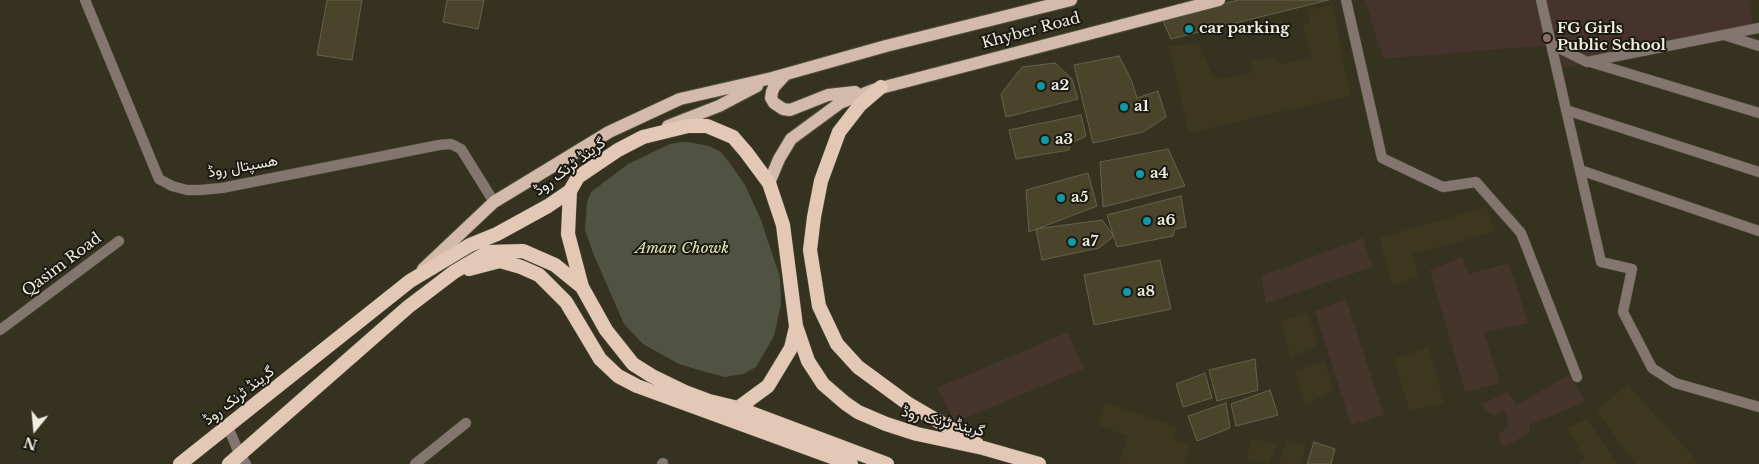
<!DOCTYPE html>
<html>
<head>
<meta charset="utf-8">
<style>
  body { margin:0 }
  #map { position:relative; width:1759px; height:464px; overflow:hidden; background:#353220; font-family:"Libre Baskerville",serif }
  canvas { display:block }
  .north { position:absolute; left:10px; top:404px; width:50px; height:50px; -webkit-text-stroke:4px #1b1911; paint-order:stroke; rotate:197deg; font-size:14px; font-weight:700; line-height:20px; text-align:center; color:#f0eee3 }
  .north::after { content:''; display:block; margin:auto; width:18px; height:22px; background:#f0eee3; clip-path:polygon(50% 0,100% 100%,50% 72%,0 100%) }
</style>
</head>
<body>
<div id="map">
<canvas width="1759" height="464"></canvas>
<div class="north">N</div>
</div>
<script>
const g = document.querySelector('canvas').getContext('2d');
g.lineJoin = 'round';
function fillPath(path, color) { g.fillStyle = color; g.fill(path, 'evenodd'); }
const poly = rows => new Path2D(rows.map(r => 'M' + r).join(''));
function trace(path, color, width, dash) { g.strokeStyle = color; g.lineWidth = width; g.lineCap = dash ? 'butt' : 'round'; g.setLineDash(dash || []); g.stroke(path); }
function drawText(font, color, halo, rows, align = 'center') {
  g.font = font + ' "Libre Baskerville",Vazirmatn,serif'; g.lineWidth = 4; g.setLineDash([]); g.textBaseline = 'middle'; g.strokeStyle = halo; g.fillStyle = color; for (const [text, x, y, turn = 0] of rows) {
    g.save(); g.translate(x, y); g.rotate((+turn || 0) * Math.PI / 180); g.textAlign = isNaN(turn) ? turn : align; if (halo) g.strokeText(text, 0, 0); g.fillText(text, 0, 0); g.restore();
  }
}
fillPath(poly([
  [1333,5,1350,96,1189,133,1168,46,1198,43,1215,79,1252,73,1250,61,1273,57,1280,64,1312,58,1302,24,1309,24,1308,10],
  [1486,207,1495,232,1413,254,1418,277,1392,285,1379,238],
  [1307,312,1318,345,1291,357,1280,322],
  [1429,347,1444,404,1409,410,1394,359],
  [1324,361,1334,390,1305,405,1294,372],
  [1628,385,1699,463,1696,464,1635,464,1596,410],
  [1105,402,1177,427,1173,440,1190,445,1185,464,1119,464,1128,436,1098,425],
  [1587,419,1617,464,1579,464,1585,458,1567,428],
  [1252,439,1278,444,1269,464,1246,460],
  [1287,439,1306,445,1301,464,1279,464]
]), '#3c371e');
fillPath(poly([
  [1363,238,1372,267,1266,303,1261,276],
  [1462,257,1469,274,1509,263,1528,323,1484,332,1500,383,1465,392,1430,270],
  [1346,299,1384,415,1351,425,1315,311],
  [1068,332,1084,369,955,422,937,388],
  [1569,375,1586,402,1529,425,1530,433,1503,447,1498,434,1509,427,1505,410,1494,416,1481,405,1507,392,1517,405]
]), '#46352b');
fillPath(poly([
  [1365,0,1749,0,1754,31,1562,68,1550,45,1383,59]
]), '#46342c');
fillPath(poly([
  [681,142,688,142,709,146,721,152,729,162,745,185,761,220,780,277,781,304,774,336,756,367,743,374,725,377,702,371,679,364,643,344,624,324,593,253,585,230,587,202,591,192,628,164,670,144]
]), '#505342');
const building = poly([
  [327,0,362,0,352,60,317,55,327,0],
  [447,0,484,0,478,29,443,22,447,0],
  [1238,0,1329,0,1171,39,1162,19,1238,0],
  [1119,56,1131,79,1137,98,1158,91,1166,117,1143,132,1093,143,1074,65,1119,56],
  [1055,63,1072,79,1078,99,1006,117,1001,94,1022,67,1055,63],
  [1081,115,1086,136,1070,144,1069,150,1016,159,1009,130,1081,115],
  [1168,149,1185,186,1103,207,1100,162,1168,149],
  [1088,173,1097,206,1029,232,1026,190,1088,173],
  [1181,196,1186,227,1175,229,1173,236,1117,247,1107,215,1181,196],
  [1102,220,1114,236,1099,248,1042,260,1036,229,1102,220],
  [1160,260,1171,309,1094,325,1084,275,1160,260],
  [1255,359,1258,390,1217,401,1209,370,1255,359],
  [1205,373,1212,398,1183,407,1176,384,1205,373],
  [1270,390,1278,415,1236,426,1231,404,1270,390],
  [1226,403,1230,428,1197,441,1188,416,1226,403],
  [1314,442,1335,449,1331,464,1307,464,1314,442]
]);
fillPath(building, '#4a452a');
trace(building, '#65614e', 1);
const minor = poly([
  [85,0,159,179,172,186,187,190,200,190,222,188,439,145,451,144,461,149,494,202],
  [1346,0,1382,158,1443,187,1476,182,1521,233,1577,377],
  [1541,0,1551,44,1587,62,1759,28],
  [1724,35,1759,46],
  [1551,44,1601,262,1632,269,1623,312,1652,368,1675,383,1759,407],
  [1590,62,1759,113],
  [1566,110,1759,172],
  [1580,170,1759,231],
  [0,330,119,241],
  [227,425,240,455,246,464],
  [415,464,466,423],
  [662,464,663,463]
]);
const primary = poly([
  [785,75,774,87,772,92,771,98,774,103,783,109,790,110,828,95,855,92],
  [668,126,719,106,757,86],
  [769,183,779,159,791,139,840,103,873,90,1219,0],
  [423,269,494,202,609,132,680,99,772,78,886,46,1071,0]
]);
const trunk = poly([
  [881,87,860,105,839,132,821,181,814,217,810,250,819,306,837,344,858,367,907,403,977,444],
  [570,191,568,234,582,287],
  [469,269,500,261,521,267,539,275,566,302,600,359,618,376,637,386,851,464],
  [738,408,768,386,791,348,796,327],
  [180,464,410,281,470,245,497,234,548,206,570,191,578,177,618,150,643,137,688,126,707,126,733,137,746,152,769,183,783,225,796,326,808,361,823,384,845,403,858,412,886,424,917,434,983,448,1039,464],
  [229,464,408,307,454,272,488,252,523,251,555,265,582,287,606,330,633,364,652,376,685,392,709,401,738,408,887,464]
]);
trace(minor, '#53503f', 11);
trace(primary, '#53503f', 14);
trace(trunk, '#53503f', 15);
trace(minor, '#82766e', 10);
trace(primary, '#d3baaa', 12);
trace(trunk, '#e3c8b6', 14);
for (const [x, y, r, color] of [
  [1189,29,5,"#0f9aa8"],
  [1547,38,5,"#8d6e63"],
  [1041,86,5,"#0f9aa8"],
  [1124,107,5,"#0f9aa8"],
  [1045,140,5,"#0f9aa8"],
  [1140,174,5,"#0f9aa8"],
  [1061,198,5,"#0f9aa8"],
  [1147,221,5,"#0f9aa8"],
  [1072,242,5,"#0f9aa8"],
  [1127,292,5,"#0f9aa8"]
]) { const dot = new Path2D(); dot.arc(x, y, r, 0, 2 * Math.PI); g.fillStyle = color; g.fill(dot); trace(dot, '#1b1911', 2); }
drawText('bold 15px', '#f0eee3', '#1b1911', [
  ["car parking",1199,29],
  ["FG Girls",1557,29],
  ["Public School",1557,46],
  ["a2",1051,86],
  ["a1",1134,107],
  ["a3",1055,140],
  ["a4",1150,174],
  ["a5",1071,198],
  ["a6",1157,221],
  ["a7",1082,242],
  ["a8",1137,292]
], 'left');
drawText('15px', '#f0eee3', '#1b1911', [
  ["Khyber Road",1031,31,-15],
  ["ھسپتال روڈ",243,167,-10],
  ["گرینڈ ٹرنک روڈ",570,167,-37],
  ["Qasim Road",62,265,-37],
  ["گرینڈ ٹرنک روڈ",239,396,-38],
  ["گرینڈ ٹرنک روڈ",943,422,14]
]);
drawText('italic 15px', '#dfe9b2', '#1b1911', [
  ["Aman Chowk",682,249]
]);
</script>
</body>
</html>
